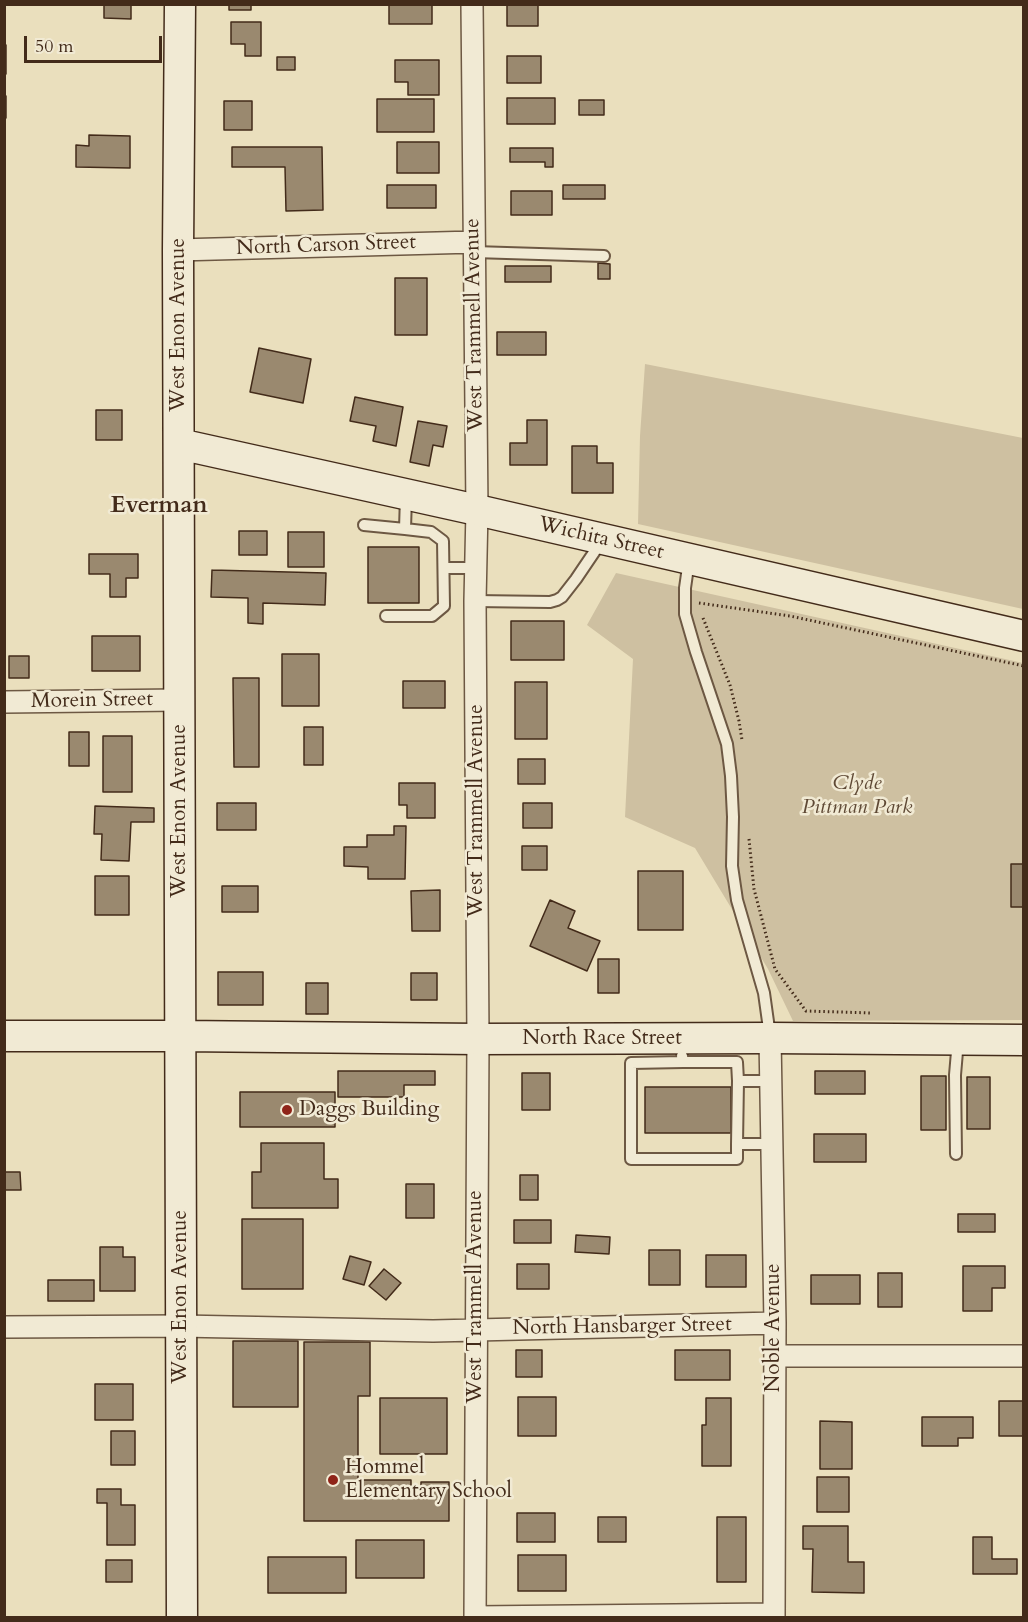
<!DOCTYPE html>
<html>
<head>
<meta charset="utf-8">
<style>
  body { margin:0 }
  #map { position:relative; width:1028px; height:1622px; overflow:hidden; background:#eadfbd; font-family:Cardo,serif }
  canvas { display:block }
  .frame { position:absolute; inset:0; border:6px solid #432b1a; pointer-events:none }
  .scale { position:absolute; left:24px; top:36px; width:138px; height:27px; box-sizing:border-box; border:3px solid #432b1a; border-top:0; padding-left:8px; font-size:18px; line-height:21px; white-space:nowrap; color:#432b1a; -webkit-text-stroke:4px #f1ead4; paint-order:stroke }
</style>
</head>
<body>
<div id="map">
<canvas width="1028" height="1622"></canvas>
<div class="frame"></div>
<div class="scale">50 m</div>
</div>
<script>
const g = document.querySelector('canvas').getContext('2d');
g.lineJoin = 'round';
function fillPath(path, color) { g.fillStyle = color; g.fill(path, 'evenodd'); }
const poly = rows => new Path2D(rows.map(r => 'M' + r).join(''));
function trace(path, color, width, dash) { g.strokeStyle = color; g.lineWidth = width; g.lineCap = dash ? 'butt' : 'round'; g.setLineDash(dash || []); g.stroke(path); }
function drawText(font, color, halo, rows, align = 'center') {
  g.font = font + ' Cardo,serif'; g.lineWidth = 5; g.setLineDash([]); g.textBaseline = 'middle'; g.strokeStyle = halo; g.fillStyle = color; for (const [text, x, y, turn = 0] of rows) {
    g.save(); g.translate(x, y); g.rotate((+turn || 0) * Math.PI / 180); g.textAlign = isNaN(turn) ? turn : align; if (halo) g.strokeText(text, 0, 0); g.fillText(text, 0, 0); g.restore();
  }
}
fillPath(poly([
  [645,364,1023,438,1023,609,638,524,640,436],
  [616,573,1023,663,1023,1020,793,1021,768,969,695,848,625,817,633,659,587,625]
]), '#cec0a1');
const building = poly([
  [104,4,131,4,131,19,104,18,104,4],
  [229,4,251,4,251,10,229,10,229,4],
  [389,4,432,4,432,24,389,24,389,4],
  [507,4,538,4,538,26,507,26,507,4],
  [231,22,261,22,261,56,245,56,245,44,231,44,231,22],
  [4,45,6,45,6,74,4,74,4,45],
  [507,56,541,56,541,83,507,83,507,56],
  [277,57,295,57,295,70,277,70,277,57],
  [395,60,439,60,439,95,408,95,408,82,395,82,395,60],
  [4,96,6,96,6,118,4,118,4,96],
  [507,98,555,98,555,124,507,124,507,98],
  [377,99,434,99,434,132,377,132,377,99],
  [579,100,604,100,604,115,579,115,579,100],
  [224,101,252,101,252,130,224,130,224,101],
  [89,135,130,136,130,168,76,167,76,145,89,146,89,135],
  [397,142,439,142,439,173,397,173,397,142],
  [232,147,322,147,323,210,286,211,285,167,232,167,232,147],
  [510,148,553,148,553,167,545,167,545,162,510,162,510,148],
  [387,185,436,185,436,208,387,208,387,185],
  [563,185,605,185,605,199,563,199,563,185],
  [511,191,552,191,552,215,511,215,511,191],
  [598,263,610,264,610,279,598,279,598,263],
  [505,266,551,266,551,282,505,282,505,266],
  [395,278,427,278,427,335,395,335,395,278],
  [497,332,546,332,546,355,497,355,497,332],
  [259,348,311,359,303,403,250,392,259,348],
  [355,397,403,407,396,446,373,441,376,426,350,421,355,397],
  [96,410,122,410,122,440,96,440,96,410],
  [527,420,547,420,547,465,510,465,510,443,527,443,527,420],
  [418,421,447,426,443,447,433,445,429,466,410,462,418,421],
  [572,446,597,446,597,463,613,463,613,493,572,493,572,446],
  [239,531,267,531,267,555,239,555,239,531],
  [288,532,324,532,324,567,288,567,288,532],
  [368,547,419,547,419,603,368,603,368,547],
  [89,554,138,554,138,578,126,578,126,597,110,597,110,574,89,574,89,554],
  [212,570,326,573,325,605,263,603,263,624,248,623,248,598,211,597,212,570],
  [511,621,564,621,564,660,511,660,511,621],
  [92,636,140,636,140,671,92,671,92,636],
  [282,654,319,654,319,706,282,706,282,654],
  [9,656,29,656,29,678,9,678,9,656],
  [233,678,259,678,259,767,234,767,233,678],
  [403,681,445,681,445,708,403,708,403,681],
  [515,682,547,682,547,739,515,739,515,682],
  [304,727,323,727,323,765,304,765,304,727],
  [69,732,89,732,89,766,69,766,69,732],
  [103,736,132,736,132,792,103,792,103,736],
  [518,759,545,759,545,784,518,784,518,759],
  [399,783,435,783,435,818,407,818,407,805,399,805,399,783],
  [217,803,256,803,256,830,217,830,217,803],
  [523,803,552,803,552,828,523,828,523,803],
  [95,806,154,808,154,822,131,822,129,861,101,860,102,834,94,834,95,806],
  [394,826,406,826,405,879,368,879,368,867,344,866,344,847,367,847,367,835,394,835,394,826],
  [522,846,547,846,547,870,522,870,522,846],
  [1011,864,1024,864,1024,907,1011,907,1011,864],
  [638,871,683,871,683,930,638,930,638,871],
  [95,876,129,876,129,915,95,915,95,876],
  [222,886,258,886,258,912,222,912,222,886],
  [440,890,440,931,412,931,411,891,440,890],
  [550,900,575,911,568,928,600,941,587,971,530,946,550,900],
  [598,959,619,959,619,993,598,993,598,959],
  [218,972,263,972,263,1005,218,1005,218,972],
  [411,973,437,973,437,1000,411,1000,411,973],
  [306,983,328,983,328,1014,306,1014,306,983],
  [338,1071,435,1071,435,1085,404,1085,404,1097,338,1097,338,1071],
  [815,1071,865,1071,865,1094,815,1094,815,1071],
  [522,1073,550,1073,550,1110,522,1110,522,1073],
  [921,1076,946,1076,946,1130,921,1130,921,1076],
  [967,1077,990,1077,990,1129,967,1129,967,1077],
  [645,1087,731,1087,731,1133,645,1133,645,1087],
  [240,1092,335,1092,335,1127,240,1127,240,1092],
  [814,1134,866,1134,866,1162,814,1162,814,1134],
  [261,1143,324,1143,324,1179,338,1179,338,1208,252,1208,252,1172,261,1172,261,1143],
  [4,1172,20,1172,21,1190,4,1190,4,1172],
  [520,1175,538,1175,538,1200,520,1200,520,1175],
  [406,1184,434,1184,434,1218,406,1218,406,1184],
  [958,1214,995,1214,995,1232,958,1232,958,1214],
  [242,1219,303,1219,303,1289,242,1289,242,1219],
  [514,1220,551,1220,551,1243,514,1243,514,1220],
  [576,1235,610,1237,609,1254,575,1252,576,1235],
  [100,1247,123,1247,123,1257,135,1257,135,1291,100,1291,100,1247],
  [649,1250,680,1250,680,1285,649,1285,649,1250],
  [706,1255,746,1255,746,1287,706,1287,706,1255],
  [350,1256,371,1262,364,1285,343,1279,350,1256],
  [517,1264,549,1264,549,1289,517,1289,517,1264],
  [963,1266,1005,1266,1005,1288,992,1288,992,1311,963,1311,963,1266],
  [384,1269,401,1283,386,1300,369,1286,384,1269],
  [878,1273,902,1273,902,1307,878,1307,878,1273],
  [811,1275,860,1275,860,1304,811,1304,811,1275],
  [48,1280,94,1280,94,1301,48,1301,48,1280],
  [233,1341,298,1341,298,1407,233,1407,233,1341],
  [304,1342,370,1342,370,1396,358,1396,358,1480,411,1480,411,1494,421,1494,421,1482,449,1482,449,1521,304,1521,304,1342],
  [516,1350,542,1350,542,1377,516,1377,516,1350],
  [675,1350,730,1350,730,1380,675,1380,675,1350],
  [95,1384,133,1384,133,1420,95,1420,95,1384],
  [518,1397,556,1397,556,1436,518,1436,518,1397],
  [380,1398,447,1398,447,1454,380,1454,380,1398],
  [706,1398,731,1398,731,1466,702,1466,702,1425,706,1425,706,1398],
  [999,1401,1024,1401,1024,1436,999,1436,999,1401],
  [922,1417,973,1417,973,1438,958,1438,958,1446,922,1446,922,1417],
  [820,1421,852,1422,852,1469,820,1469,820,1421],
  [111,1431,135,1431,135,1465,111,1465,111,1431],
  [817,1477,849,1477,849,1512,817,1512,817,1477],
  [97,1489,121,1489,121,1505,135,1505,135,1545,107,1545,107,1503,97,1503,97,1489],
  [517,1513,555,1513,555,1542,517,1542,517,1513],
  [598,1517,626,1517,626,1542,598,1542,598,1517],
  [717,1517,746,1517,746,1582,717,1582,717,1517],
  [803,1526,848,1526,848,1562,864,1562,864,1593,812,1592,813,1549,803,1549,803,1526],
  [973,1537,992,1537,992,1559,1017,1559,1017,1574,973,1574,973,1537],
  [356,1540,424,1540,424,1578,356,1578,356,1540],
  [518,1555,566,1555,566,1591,518,1591,518,1555],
  [268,1557,346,1557,346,1593,268,1593,268,1557],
  [106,1560,132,1560,132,1582,106,1582,106,1560]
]);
fillPath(building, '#9a896f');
trace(building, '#432b1a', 1.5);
const lane = poly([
  [474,252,604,256],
  [364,525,405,529,406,496],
  [689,560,685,588,685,614,696,652,727,744,731,776,733,817,732,866,737,900,764,993,770,1036],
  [444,568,475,568],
  [475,601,550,602,557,600,562,597,576,579,601,542],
  [386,616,432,616,444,606,443,541,431,532,405,529],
  [682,1056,683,1062,737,1062,738,1081,770,1081],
  [683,1062,631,1063,631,1159,737,1159,737,1144,772,1144],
  [737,1144,738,1081],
  [956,1154,955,1075,958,1040]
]);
const street = poly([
  [472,4,477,510,475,601,478,1039,475,1618],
  [178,250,474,242],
  [4,702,179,700],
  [770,1038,775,1323,774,1618],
  [4,1327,181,1326,433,1331,775,1323],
  [775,1356,1024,1356],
  [475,1617,774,1614]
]);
const secondary = poly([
  [180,4,178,250,182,1618],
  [179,444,477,510,1024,636],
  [4,1036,181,1036,478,1039,770,1038,1024,1040]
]);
trace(lane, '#6d5843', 14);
trace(street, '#6d5843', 24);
trace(secondary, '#432b1a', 33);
trace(poly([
  [699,603,790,616,1024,666],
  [703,618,730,685,739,721,742,740],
  [749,839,754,889,775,969,806,1011,872,1013]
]), '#432b1a', 3, [1.5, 3]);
trace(lane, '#f1ead4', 10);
trace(street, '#f1ead4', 21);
trace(secondary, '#f1ead4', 30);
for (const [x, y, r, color] of [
  [287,1110,6,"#8f2418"],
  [333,1480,6,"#8f2418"]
]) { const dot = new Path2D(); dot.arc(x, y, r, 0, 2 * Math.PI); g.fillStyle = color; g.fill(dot); trace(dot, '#f1ead4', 2); }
drawText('21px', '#432b1a', '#f1ead4', [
  ["North Carson Street",326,246,-2],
  ["West Enon Avenue",179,325,-90],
  ["West Trammell Avenue",475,325,-91],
  ["Wichita Street",601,539,13],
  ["Morein Street",92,701,-1],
  ["West Enon Avenue",180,811,-90],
  ["West Trammell Avenue",477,811,-90],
  ["North Race Street",602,1039],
  ["West Enon Avenue",181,1297,-90],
  ["West Trammell Avenue",476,1297,-90],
  ["North Hansbarger Street",622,1327,-1],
  ["Noble Avenue",774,1328,-90]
]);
drawText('italic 21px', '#5f4935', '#f1ead4', [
  ["Clyde",857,784],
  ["Pittman Park",857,808]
]);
drawText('21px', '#432b1a', '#f1ead4', [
  ["Daggs Building",299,1110],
  ["Hommel",345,1468],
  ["Elementary School",345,1492]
], 'left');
drawText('bold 24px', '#432b1a', '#f1ead4', [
  ["Everman",159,506]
]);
</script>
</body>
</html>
